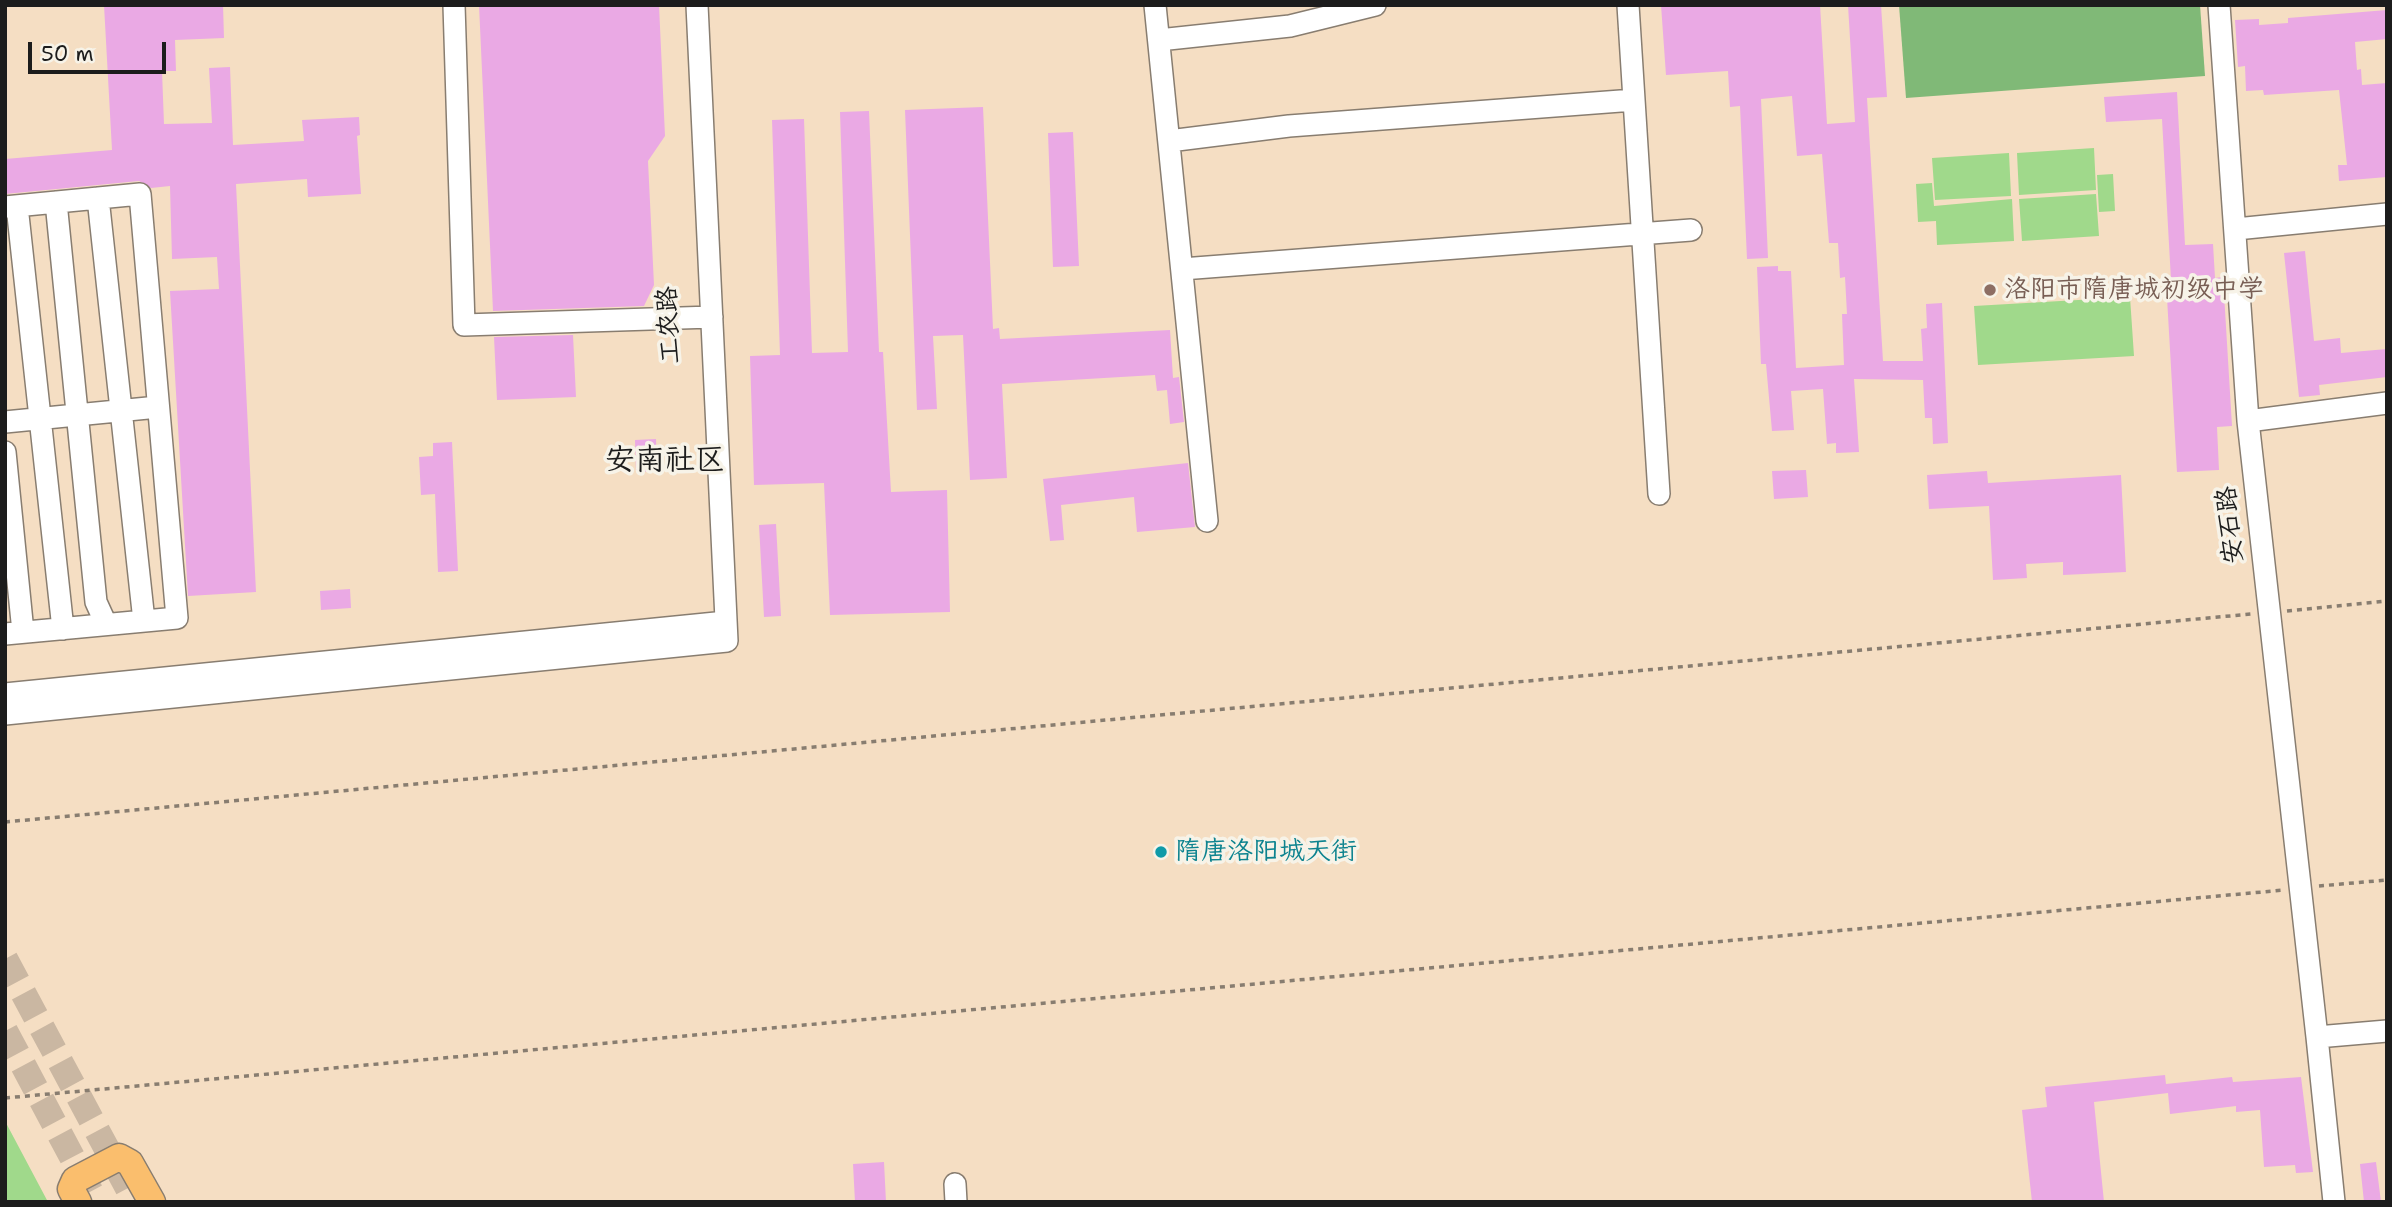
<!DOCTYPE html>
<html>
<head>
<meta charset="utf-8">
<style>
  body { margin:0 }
  #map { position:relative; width:2392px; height:1207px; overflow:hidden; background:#f5dec3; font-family:"Shantell Sans",sans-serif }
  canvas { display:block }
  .frame { position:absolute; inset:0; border:7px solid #1c1c1c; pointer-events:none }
  .scale { position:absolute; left:28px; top:42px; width:138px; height:32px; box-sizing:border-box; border:4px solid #1c1c1c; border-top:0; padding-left:9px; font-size:21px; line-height:24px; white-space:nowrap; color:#1c1c1c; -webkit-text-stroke:5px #f7f3e8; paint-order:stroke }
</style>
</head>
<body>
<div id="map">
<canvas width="2392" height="1207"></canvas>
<div class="frame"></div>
<div class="scale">50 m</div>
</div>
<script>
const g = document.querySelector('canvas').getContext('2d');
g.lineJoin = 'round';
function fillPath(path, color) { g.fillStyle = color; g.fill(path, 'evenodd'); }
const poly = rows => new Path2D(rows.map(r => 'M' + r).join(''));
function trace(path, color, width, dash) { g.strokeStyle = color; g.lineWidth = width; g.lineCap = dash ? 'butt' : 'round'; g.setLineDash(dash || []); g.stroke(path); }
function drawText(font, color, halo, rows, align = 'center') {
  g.font = font + ' "Shantell Sans","LXGW WenKai TC",sans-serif'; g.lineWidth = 7; g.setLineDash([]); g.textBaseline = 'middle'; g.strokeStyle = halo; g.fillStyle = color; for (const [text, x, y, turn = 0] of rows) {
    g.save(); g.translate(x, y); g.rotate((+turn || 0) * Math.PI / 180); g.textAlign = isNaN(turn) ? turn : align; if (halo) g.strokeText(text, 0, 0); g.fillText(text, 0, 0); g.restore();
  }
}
fillPath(poly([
  [2094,148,2096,190,2019,195,2017,153],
  [2009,153,2011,196,1935,200,1932,158],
  [2113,174,2115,211,2099,212,2097,175],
  [1932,183,1934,206,2012,199,2014,241,1937,245,1936,221,1918,222,1916,184],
  [2096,194,2099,236,2022,241,2019,199],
  [2130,297,2134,356,1978,365,1974,306],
  [5,1121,48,1202,5,1202]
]), '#a0d98b');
fillPath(poly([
  [1899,5,2200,5,2205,76,1906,98]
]), '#80b977');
fillPath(poly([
  [104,5,223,5,224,38,175,40,176,71,162,71,164,124,212,123,209,68,230,67,233,145,304,141,302,120,359,117,360,135,357,136,361,194,308,197,307,179,236,184,256,592,188,596,170,291,219,289,217,257,172,259,170,186,151,188,139,181,5,194,5,159,112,150],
  [479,5,659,5,665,136,648,161,654,285,644,306,493,311],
  [1661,5,1820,5,1827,124,1855,122,1848,5,1881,5,1887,97,1867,98,1883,361,1923,361,1921,329,1927,328,1926,304,1942,303,1948,443,1933,444,1932,418,1925,418,1923,380,1854,379,1859,452,1836,453,1836,443,1827,444,1823,389,1791,391,1794,430,1772,431,1766,364,1761,364,1757,267,1778,266,1778,271,1791,271,1796,368,1844,365,1842,314,1847,314,1845,277,1840,278,1838,243,1829,243,1822,154,1797,156,1792,96,1761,99,1768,258,1747,259,1740,106,1730,107,1728,71,1666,75],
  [2387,10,2387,39,2355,42,2357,70,2361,69,2362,85,2387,83,2387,177,2339,181,2338,165,2347,165,2339,90,2264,95,2263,90,2246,91,2245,66,2238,67,2235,20,2259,19,2259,25,2288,23,2288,18],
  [2177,92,2185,245,2213,244,2215,278,2223,277,2232,426,2217,427,2219,470,2177,472,2166,280,2171,280,2162,119,2106,122,2104,97],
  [983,107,993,329,999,328,1000,339,1170,330,1173,378,1179,377,1184,422,1170,424,1167,390,1157,391,1155,375,1002,384,1007,478,970,480,963,335,933,336,937,409,917,410,905,110],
  [869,111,879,352,883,352,891,492,947,490,950,612,830,615,824,483,754,485,750,356,780,355,772,120,804,119,812,353,848,352,840,112],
  [1073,132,1079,266,1053,267,1048,133],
  [2305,251,2314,341,2340,338,2341,353,2387,349,2387,377,2319,385,2320,395,2299,397,2284,253],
  [573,335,576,397,497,400,494,337],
  [656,439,657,471,636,472,635,440],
  [452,442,458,571,438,572,435,494,421,495,419,457,433,456,433,443],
  [1188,463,1195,527,1137,532,1134,497,1088,502,1061,505,1064,540,1050,541,1043,479],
  [1806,470,1808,497,1774,499,1772,471],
  [1987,471,1988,483,2121,475,2126,572,2063,575,2063,562,2026,564,2027,578,1993,580,1989,506,1929,509,1927,475],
  [776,524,781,616,764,617,759,525],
  [350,589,351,608,321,610,320,591],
  [2165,1075,2166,1084,2232,1077,2233,1082,2301,1077,2313,1172,2296,1173,2295,1165,2264,1167,2260,1110,2236,1112,2236,1106,2170,1114,2168,1093,2094,1102,2104,1202,2032,1202,2022,1110,2047,1107,2045,1087],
  [884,1162,886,1202,855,1202,853,1164],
  [2376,1162,2381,1202,2364,1202,2360,1164]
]), '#eaa9e4');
trace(poly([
  [5,959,130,1192],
  [5,1031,96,1202]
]), '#cab7a2', 26, [26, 13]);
const minor = poly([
  [454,5,464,325,712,317],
  [1155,5,1207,521],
  [1628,5,1659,494],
  [2219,5,2248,421,2317,1037],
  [1159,40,1290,26,1375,5],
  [1169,141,1289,126,1634,100],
  [98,198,144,621],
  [56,202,96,602,106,624],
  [17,206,63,629],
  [5,207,140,194,177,618,5,634],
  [2236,229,2387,214],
  [1182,269,1691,230],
  [2248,421,2387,403],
  [5,422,158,407],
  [5,452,23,632],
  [5,694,726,622],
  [5,714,727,641,697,5],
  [955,1184,956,1202],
  [2334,1202,2317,1037,2387,1031]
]);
const major = poly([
  [78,1202,71,1189,75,1180,119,1157,130,1163,152,1202]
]);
trace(minor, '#887d70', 24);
trace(major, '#887d70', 29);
trace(poly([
  [2287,611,2387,601],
  [5,822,2251,614],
  [2319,886,2387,880],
  [5,1098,2284,890]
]), '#887d70', 3.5, [5, 5]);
trace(minor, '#fff', 21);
trace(major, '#fabe6d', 26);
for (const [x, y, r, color] of [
  [1990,290,7,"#8d6e63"],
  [1161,852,7,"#0f9aa8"]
]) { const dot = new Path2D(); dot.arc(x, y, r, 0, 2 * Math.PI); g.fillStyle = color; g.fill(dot); trace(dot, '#f7f3e8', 2.5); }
drawText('26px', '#785e54', '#f7f3e8', [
  ["洛阳市隋唐城初级中学",2004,290]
], 'left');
drawText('26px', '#1c1c1c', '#f7f3e8', [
  ["工农路",670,325,-93],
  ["安石路",2231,525,-96]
]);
drawText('26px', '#0d838f', '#f7f3e8', [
  ["隋唐洛阳城天街",1175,852]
], 'left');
drawText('30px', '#1c1c1c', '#f7f3e8', [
  ["安南社区",665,461]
]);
</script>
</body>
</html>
